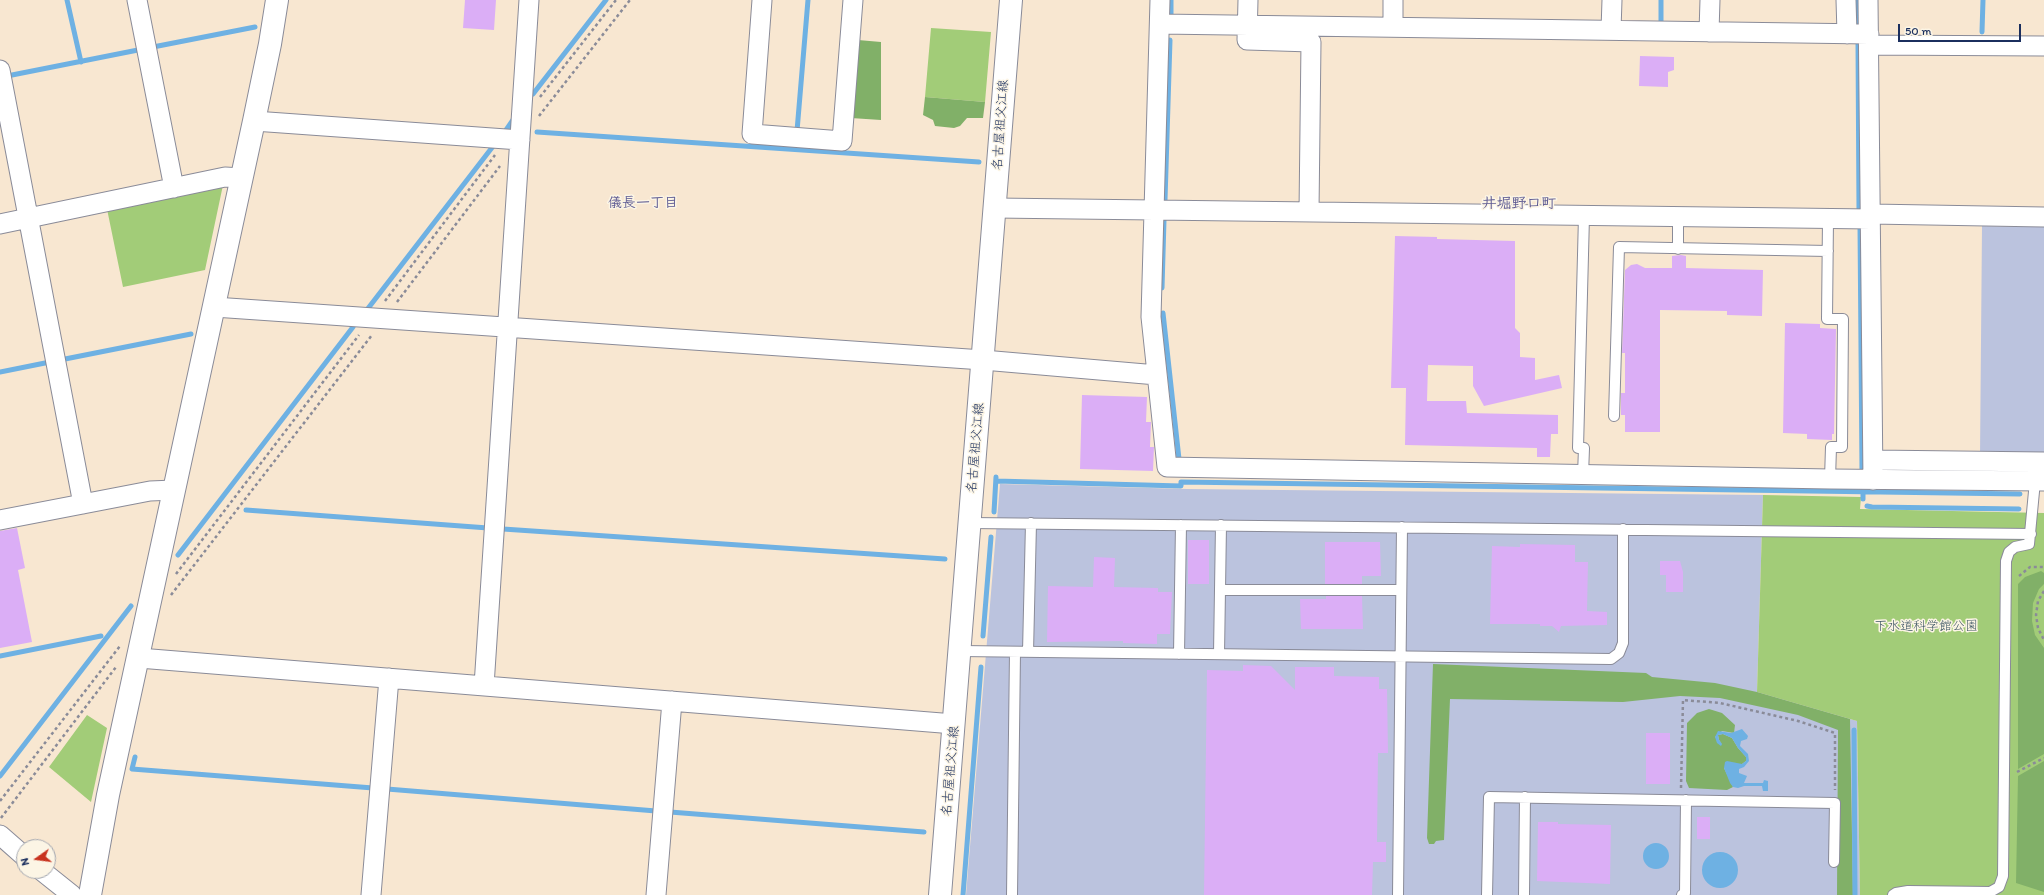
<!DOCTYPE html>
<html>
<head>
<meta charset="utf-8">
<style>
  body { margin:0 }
  #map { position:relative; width:2044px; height:895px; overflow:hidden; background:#f8e7d1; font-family:Itim,sans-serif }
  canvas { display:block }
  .north { position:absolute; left:16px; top:839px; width:40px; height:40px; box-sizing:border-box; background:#fcf5e5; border:1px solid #a2a6af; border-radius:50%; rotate:256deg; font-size:11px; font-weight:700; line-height:16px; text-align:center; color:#1b2f5e }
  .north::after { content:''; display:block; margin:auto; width:14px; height:18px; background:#c8321e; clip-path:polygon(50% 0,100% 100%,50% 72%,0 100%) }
  .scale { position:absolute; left:1898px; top:24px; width:123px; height:18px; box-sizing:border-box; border:2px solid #1b2f5e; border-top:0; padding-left:5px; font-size:12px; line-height:14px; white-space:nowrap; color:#1b2f5e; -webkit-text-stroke:3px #fcf5e5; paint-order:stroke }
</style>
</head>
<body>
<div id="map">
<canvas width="2044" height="895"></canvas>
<div class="north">N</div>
<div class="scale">50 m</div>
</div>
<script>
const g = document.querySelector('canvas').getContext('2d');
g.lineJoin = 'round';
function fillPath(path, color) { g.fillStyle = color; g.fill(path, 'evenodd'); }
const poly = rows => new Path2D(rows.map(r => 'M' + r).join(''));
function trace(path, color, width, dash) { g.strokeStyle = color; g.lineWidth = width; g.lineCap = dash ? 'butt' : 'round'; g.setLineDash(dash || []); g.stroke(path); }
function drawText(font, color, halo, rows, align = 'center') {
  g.font = font + ' Itim,"Klee One",sans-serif'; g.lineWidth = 3; g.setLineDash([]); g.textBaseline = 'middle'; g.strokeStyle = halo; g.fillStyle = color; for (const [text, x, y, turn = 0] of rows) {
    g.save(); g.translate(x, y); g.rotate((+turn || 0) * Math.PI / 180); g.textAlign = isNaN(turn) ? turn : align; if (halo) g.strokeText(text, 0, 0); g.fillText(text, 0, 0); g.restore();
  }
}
fillPath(poly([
  [1982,226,2044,227,2044,456,1980,456],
  [1000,484,1187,489,1763,495,1757,692,1857,721,1860,895,966,895]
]), '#bbc3de');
fillPath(poly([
  [931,28,991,32,985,102,925,97],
  [223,185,205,270,123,287,107,209],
  [1763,495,1861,497,1860,509,2044,513,2044,895,1860,895,1857,721,1757,692],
  [87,715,107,728,91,802,49,767]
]), '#a2cc78');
fillPath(poly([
  [858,40,881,42,881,120,851,118],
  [925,97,985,102,983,118,967,118,960,126,954,128,935,126,933,120,923,115],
  [2041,571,2044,573,2044,584,2039,589,2033,603,2032,621,2035,635,2044,648,2044,754,2018,769,2018,584,2025,577],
  [1433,664,1646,673,1652,677,1715,683,1757,692,1850,719,1853,895,1837,895,1838,730,1798,715,1720,698,1680,696,1623,702,1450,699,1444,840,1436,841,1434,844,1429,844,1427,838],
  [1709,709,1722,713,1735,725,1734,733,1722,731,1715,737,1722,744,1719,740,1718,735,1723,734,1732,738,1738,748,1746,757,1746,761,1742,764,1724,768,1733,787,1727,790,1689,788,1686,781,1687,723,1697,713],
  [2044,761,2044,892,2016,883,2018,776]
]), '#81b068');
fillPath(poly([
  [1742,729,1748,736,1747,739,1741,741,1740,746,1748,754,1749,761,1744,767,1739,769,1739,773,1747,776,1744,783,1763,783,1764,780,1768,781,1768,791,1763,791,1762,786,1744,786,1738,788,1733,787,1730,783,1724,768,1725,762,1727,761,1742,764,1746,761,1746,757,1738,748,1732,738,1723,734,1718,735,1719,740,1722,744,1721,746,1717,743,1715,737,1718,731,1731,733],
  '1643 856a13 13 0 1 1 26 0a13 13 0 1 1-26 0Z',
  '1702 870a18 18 0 1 1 36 0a18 18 0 1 1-36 0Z'
]), '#6eb1e3');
trace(poly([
  [67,0,81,62],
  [1857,0,1858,28],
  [1171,18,1171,0],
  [1661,22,1661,0],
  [1982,32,1983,0],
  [1858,41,1859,211],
  [153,47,255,27],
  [7,76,138,50],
  [533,94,606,0],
  [797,131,808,0],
  [537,132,979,162],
  [504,133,515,117],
  [1165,200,1170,40],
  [1860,225,1862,472],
  [1162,288,1164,220],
  [366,311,494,145],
  [1163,313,1179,459],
  [60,360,191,334],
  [0,372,50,362],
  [996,481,1181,486,1181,482,2020,494],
  [1863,499,1863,492],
  [1867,506,1872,507,2019,509],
  [246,510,488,528],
  [994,512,996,477],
  [503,529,945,559],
  [178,555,353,327],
  [983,636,991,537],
  [0,656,101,636],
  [1854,730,1855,895],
  [135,757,132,769,373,788],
  [0,776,131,606],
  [387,789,656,811],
  [670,812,924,832],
  [963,895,981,667]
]), '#6eb1e3', 5);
fillPath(poly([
  [465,0,496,0,494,30,463,28],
  [1640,56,1674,57,1674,70,1668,72,1668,87,1639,86],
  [1395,236,1437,237,1437,239,1515,241,1515,328,1520,333,1520,357,1535,358,1535,380,1559,375,1562,388,1484,406,1473,386,1473,366,1428,365,1427,401,1466,401,1467,413,1558,415,1558,434,1551,434,1550,457,1537,457,1537,448,1405,445,1406,388,1391,388],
  [1681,255,1686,256,1686,268,1763,270,1762,316,1727,315,1727,311,1660,310,1660,432,1625,432,1625,415,1621,415,1621,393,1625,393,1625,353,1622,353,1625,270,1631,265,1637,264,1645,268,1672,268,1672,256],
  [1785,323,1820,324,1820,328,1836,329,1834,434,1832,434,1832,440,1807,439,1807,434,1783,433],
  [1082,395,1147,397,1146,422,1151,422,1150,447,1154,447,1153,471,1080,469],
  [17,528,25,568,18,570,32,642,0,648,0,531],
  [1188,540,1209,540,1209,584,1188,584],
  [1325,542,1380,542,1381,576,1362,576,1362,584,1325,584],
  [1520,544,1575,545,1575,562,1588,562,1587,611,1607,612,1607,625,1561,626,1559,632,1552,626,1540,626,1540,624,1490,624,1492,546,1520,547],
  [1094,557,1115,558,1114,587,1158,588,1158,592,1172,592,1170,634,1157,634,1157,644,1123,643,1123,641,1047,642,1048,586,1093,587],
  [1660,561,1680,561,1683,572,1683,592,1666,592,1666,575,1660,575],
  [1326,596,1362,596,1363,629,1301,629,1300,599,1326,599],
  [1243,665,1271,666,1295,690,1295,667,1334,667,1334,676,1379,677,1379,689,1387,689,1388,753,1378,753,1377,842,1386,842,1386,862,1373,862,1372,895,1204,895,1207,670,1243,671],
  [1646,733,1670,733,1670,784,1646,784],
  [1697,817,1710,817,1710,839,1697,839],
  [1538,822,1558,822,1558,824,1611,825,1610,884,1537,881]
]), '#dbaef6');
const lane = poly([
  [1828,219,1827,319,1843,319,1842,447,1831,447,1830,479],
  [1678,249,1678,217],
  [1614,416,1619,247,1828,251],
  [1583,475,1584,448,1578,448,1584,216],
  [970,523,2031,534],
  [1220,590,1401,590],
  [961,651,1611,659,1619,653,1623,643,1623,529],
  [1028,652,1031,523],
  [1179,654,1181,525],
  [1219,654,1221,525],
  [1012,895,1015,652],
  [1398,895,1402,527],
  [1487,895,1489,797,1835,803,1834,862],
  [1524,895,1525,797],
  [1682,895,1685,893,1686,800],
  [1893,895,1896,893,1908,891,1990,892,1999,887,2003,876,2006,561,2009,552,2015,547,2029,544,2035,481]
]);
const street = poly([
  [137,0,174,188],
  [762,0,752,134,842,141,853,0],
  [1160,0,1151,317,1167,467,1830,479,2044,481],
  [1248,0,1247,40,1311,42,1309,212],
  [1846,0,1847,34],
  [1868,0,1873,480],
  [1160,24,1869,34],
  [1393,27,1393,0],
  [1611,30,1612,0],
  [1709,32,1710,0],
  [1869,45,2044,46],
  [0,70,83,504],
  [254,121,520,140],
  [995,208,1871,219],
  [1871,214,2044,217],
  [0,224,225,177,242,178],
  [214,307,983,360,1157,375],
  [1873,460,2044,462],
  [0,520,150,491,174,490],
  [139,658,954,724],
  [484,686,529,0],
  [0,835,24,856],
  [42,871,72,895],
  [371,895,389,678],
  [656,895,672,701]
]);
const secondary = poly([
  [90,895,108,795,254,121,270,44,277,0]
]);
const primary = poly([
  [940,895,1011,0]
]);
trace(lane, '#8a8b98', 12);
trace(street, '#8a8b98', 21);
trace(secondary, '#8a8b98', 24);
trace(primary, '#8a8b98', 24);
trace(poly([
  [540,97,616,0],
  [539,116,630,0],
  [385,301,495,155],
  [397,302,500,166],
  [176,574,359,335],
  [2019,576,2030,567,2044,567],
  [2044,591,2038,601,2036,615,2038,628,2044,640],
  [171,595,372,335],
  [2017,772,2044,758],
  [1681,788,1683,700,1720,703,1798,721,1835,733,1835,790],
  [0,801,120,646],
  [1,818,116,667]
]), '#8a8b98', 2.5, [3, 3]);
trace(lane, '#fff', 10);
trace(street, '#fff', 19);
trace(secondary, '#fff', 22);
trace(primary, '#fff', 22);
drawText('13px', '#1b2f5e', '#fcf5e5', [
  ["名古屋祖父江線",1001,125,-86],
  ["名古屋祖父江線",976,448,-85],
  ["名古屋祖父江線",951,771,-85]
]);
drawText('13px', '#3d5664', '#fcf5e5', [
  ["下水道科学館公園",1926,627]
]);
drawText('bold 14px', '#5e5b93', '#fcf5e5', [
  ["儀長一丁目",643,203]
]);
drawText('bold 15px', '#5e5b93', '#fcf5e5', [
  ["井堀野口町",1519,204]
]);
</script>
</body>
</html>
